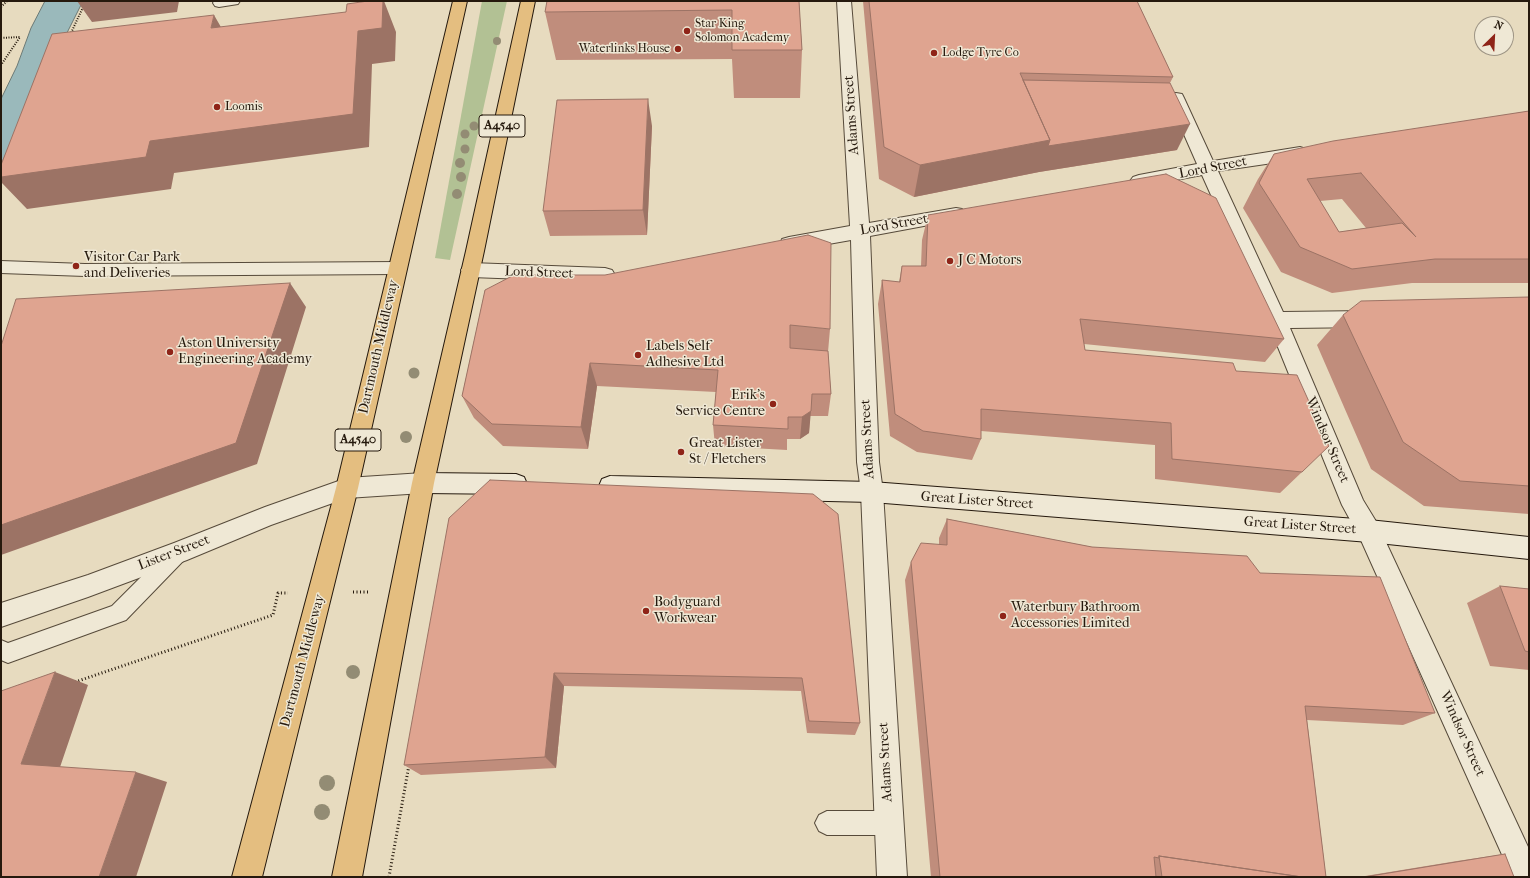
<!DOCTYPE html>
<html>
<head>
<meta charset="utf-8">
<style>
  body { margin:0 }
  #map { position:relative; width:1530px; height:878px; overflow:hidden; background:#e7dbbf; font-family:"IM FELL French Canon",serif }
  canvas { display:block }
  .frame { position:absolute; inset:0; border:2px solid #25190d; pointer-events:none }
  .north { position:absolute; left:1474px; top:16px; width:40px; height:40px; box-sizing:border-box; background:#efe8d5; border:1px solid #9e9585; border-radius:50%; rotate:24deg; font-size:11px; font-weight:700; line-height:16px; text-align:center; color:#25190d }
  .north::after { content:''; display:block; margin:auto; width:14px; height:18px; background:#8f2418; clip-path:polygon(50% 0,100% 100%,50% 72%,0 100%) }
</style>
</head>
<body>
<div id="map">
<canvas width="1530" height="878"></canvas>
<div class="frame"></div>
<div class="north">N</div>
</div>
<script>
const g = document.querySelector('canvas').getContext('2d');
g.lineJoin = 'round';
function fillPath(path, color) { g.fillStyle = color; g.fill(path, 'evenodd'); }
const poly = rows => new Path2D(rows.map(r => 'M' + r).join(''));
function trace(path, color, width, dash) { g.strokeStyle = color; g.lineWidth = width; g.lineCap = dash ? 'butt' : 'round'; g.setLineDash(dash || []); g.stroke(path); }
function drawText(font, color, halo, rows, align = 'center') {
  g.font = font + ' "IM FELL French Canon",serif'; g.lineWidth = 3; g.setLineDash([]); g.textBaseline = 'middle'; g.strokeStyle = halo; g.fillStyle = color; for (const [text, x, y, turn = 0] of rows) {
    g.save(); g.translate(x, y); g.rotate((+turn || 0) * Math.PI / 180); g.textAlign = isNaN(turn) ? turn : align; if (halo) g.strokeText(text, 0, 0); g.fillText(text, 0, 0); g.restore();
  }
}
fillPath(poly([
  [482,1,507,1,450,260,435,258]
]), '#b2c194');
const water = poly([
  [45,1,83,1,1,164,1,99,17,66,31,28,45,1]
]);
fillPath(water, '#9ab9bb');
trace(water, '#6b7975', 1);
const service = poly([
  [214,1,240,1,238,4,219,7,215,6,213,3,214,1],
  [1,261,85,264,398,262,404,264,406,268,404,272,398,274,85,276,1,273,1,261],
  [179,543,186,546,189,552,186,558,126,620,8,663,1,660,1,640,8,643,112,606,172,546,179,543],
  [827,811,889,811,897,815,901,823,897,831,889,835,827,835,819,831,815,823,819,815,827,811]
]);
const minor = poly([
  [837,1,851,1,869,223,956,208,962,209,965,214,962,219,956,220,870,236,879,462,883,492,907,877,877,877,861,492,857,462,851,240,789,251,782,249,780,244,782,239,789,237,850,226,837,1],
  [1176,93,1182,94,1184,98,1213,161,1300,147,1306,149,1309,153,1306,157,1300,159,1218,171,1283,312,1369,311,1376,314,1379,319,1376,324,1369,327,1290,328,1363,500,1377,523,1529,849,1529,877,1512,877,1360,538,1342,505,1267,320,1202,175,1139,187,1133,185,1130,181,1133,177,1139,175,1197,164,1168,98,1170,94,1176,93],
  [471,263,605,268,612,270,615,275,612,280,605,282,471,277,464,275,461,270,464,265,471,263],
  [423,473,431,476,434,483,431,490,423,493,347,498,271,525,187,560,88,597,1,627,1,603,88,575,174,543,265,507,347,478,423,473]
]);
const secondary = poly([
  [423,473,516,474,524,477,527,484,524,491,516,494,423,493,415,490,412,483,415,476,423,473],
  [610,476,872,482,1369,520,1529,537,1529,559,1369,542,872,502,610,496,602,493,599,486,602,479,610,476]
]);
const trunk = poly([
  [453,1,467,1,358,488,262,877,232,877,336,488,453,1],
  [521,1,535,1,484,251,434,483,362,877,332,877,412,483,466,251,521,1]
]);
trace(service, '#564a3a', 2);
trace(minor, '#564a3a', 2);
trace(secondary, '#25190d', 2);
trace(trunk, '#25190d', 2);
trace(poly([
  [1,7,7,1],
  [70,35,86,1],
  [1,38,20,37,1,65]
]), '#25190d', 2, [1, 1.5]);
trace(poly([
  [353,592,370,592],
  [75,682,273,615,278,593,288,593],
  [389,877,409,765]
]), '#25190d', 3, [1, 2.5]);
fillPath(service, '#efe8d5');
fillPath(minor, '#efe8d5');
fillPath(secondary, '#efe8d5');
fillPath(trunk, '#e4be80');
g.fillStyle = '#938c74';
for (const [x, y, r] of [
  [497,41,4],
  [474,126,4.5],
  [465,134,4.5],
  [465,149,4.5],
  [460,163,5],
  [461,177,5],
  [457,194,5],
  [414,373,5.5],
  [406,437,6],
  [353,672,7],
  [327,783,8],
  [322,812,8]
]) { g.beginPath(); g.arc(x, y, r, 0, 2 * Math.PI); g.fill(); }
fillPath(poly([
  [799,1,802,50,800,98,734,98,732,59,556,60,545,12],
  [863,1,1137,1,1173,77,1170,83,1177,150,1039,172,914,197,879,179],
  [1529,111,1529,283,1412,283,1332,293,1281,272,1243,208,1258,179,1274,154],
  [1342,199,1366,228,1339,232,1320,201],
  [652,126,647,235,550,236,543,211],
  [928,215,1284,339,1265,362,1084,344,1085,350,1236,371,1302,472,1280,493,1155,479,1155,445,981,431,981,439,972,460,917,452,890,436,878,304,882,280,899,282,902,266,921,266,922,240],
  [485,290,830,329,828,352,831,394,828,416,810,416,809,433,800,439,787,439,787,450,715,446,713,425,716,392,597,386,588,449,503,446,474,418,462,396],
  [1529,297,1529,514,1424,506,1371,469,1317,345,1343,315],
  [813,494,860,723,855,735,807,733,801,691,564,686,556,768,421,775,404,765],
  [947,519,1092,547,1260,573,1435,713,1403,725,1307,720,1326,877,931,877,905,580,911,562,939,545,939,538],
  [1500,586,1529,589,1529,670,1490,666,1467,603],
  [1505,854,1514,877,1359,877,1457,861]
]), '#c08d7c');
fillPath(poly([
  [77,1,179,1,177,12,92,22],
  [383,1,384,1,396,32,395,61,372,64,369,147,174,173,171,189,27,209,1,182,1,177,150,141,358,31],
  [214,15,233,48,211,28],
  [648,99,652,126,647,235,643,210],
  [1190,124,1177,150,1039,172,914,197,920,165,1050,140],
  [290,283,306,307,257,464,1,555,1,525],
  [590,363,597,386,588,449,581,427],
  [811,411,809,433,800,439,802,417],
  [55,672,88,685,58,773,21,764],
  [554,673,564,686,556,768,545,757],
  [136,772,167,782,136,877,99,877]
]), '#9c7365');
const building = poly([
  [368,1,383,1,382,28,358,31,353,114,150,141,146,157,1,177,1,165,52,34,214,15,211,28,346,12,347,4,368,1],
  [547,1,799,1,802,50,732,50,732,10,545,12,547,1],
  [869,1,1137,1,1173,77,1020,73,1050,140,920,165,884,147,869,1],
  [1023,80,1170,83,1190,124,1048,146,1050,140,1023,80],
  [648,99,643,210,543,211,557,100,648,99],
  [1529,111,1529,259,1435,259,1352,269,1300,247,1259,183,1274,154,1333,141,1529,111],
  [1361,173,1416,237,1402,223,1339,232,1307,179,1361,173],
  [1166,174,1216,198,1284,339,1080,319,1085,350,1233,363,1236,371,1297,375,1329,446,1302,472,1172,459,1171,423,981,409,981,439,923,431,895,414,882,280,900,282,902,266,926,266,928,215,1166,174],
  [808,235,831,243,830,329,790,325,790,348,828,351,831,394,812,394,811,411,802,417,788,417,788,429,713,425,718,370,590,363,581,427,492,424,462,396,485,290,514,275,605,275,808,235],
  [290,283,236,443,1,525,1,346,16,299,290,283],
  [1529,297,1529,486,1460,481,1403,442,1343,315,1361,301,1529,297],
  [490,480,813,494,838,514,860,723,809,721,802,678,554,673,545,757,404,765,449,518,490,480],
  [947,519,1092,547,1247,556,1260,573,1380,577,1435,713,1305,706,1326,877,1302,877,1159,856,1159,858,1154,857,1156,877,940,877,911,562,921,543,947,545,947,519],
  [1500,586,1529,589,1529,652,1525,651,1500,586],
  [55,672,21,764,136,772,99,877,1,877,1,691,55,672],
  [1505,854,1514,877,1364,877,1505,854],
  [1159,856,1302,877,1162,877,1159,856]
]);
fillPath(building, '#dfa490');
trace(building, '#9c7365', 1);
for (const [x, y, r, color] of [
  [687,31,4,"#8f2418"],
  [678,49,4,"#8f2418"],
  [934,53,4,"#8f2418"],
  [217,107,4,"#8f2418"],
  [950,261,4,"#8f2418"],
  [76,266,4,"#8f2418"],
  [170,352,4,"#8f2418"],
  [638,355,4,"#8f2418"],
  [773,404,4,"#8f2418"],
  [681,452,4,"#8f2418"],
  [646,611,4,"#8f2418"],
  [1003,616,4,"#8f2418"]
]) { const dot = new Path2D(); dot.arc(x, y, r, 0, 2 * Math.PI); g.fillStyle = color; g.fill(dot); trace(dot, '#efe8d5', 1.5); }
drawText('12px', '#25190d', '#efe8d5', [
  ["Star King",695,24],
  ["Solomon Academy",695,38],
  ["Waterlinks House",670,49,"right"],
  ["Lodge Tyre Co",942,53],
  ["Loomis",225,107]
], 'left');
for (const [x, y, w] of [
  [502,126,46],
  [358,440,46]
]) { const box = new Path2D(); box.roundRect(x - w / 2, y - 11, w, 22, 3); g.fillStyle = '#efe8d5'; g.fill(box); trace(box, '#25190d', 1); }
drawText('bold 13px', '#25190d', null, [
  ["A4540",502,126],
  ["A4540",358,440]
]);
drawText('14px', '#25190d', '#efe8d5', [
  ["Adams Street",852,115,-94],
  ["Lord Street",1213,168,-11],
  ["Lord Street",894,225,-10],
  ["Lord Street",539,273,2],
  ["Dartmouth Middleway",379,347,-77],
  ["Adams Street",868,439,-93],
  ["Windsor Street",1327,440,67],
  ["Great Lister Street",977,501,4],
  ["Great Lister Street",1300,526,4],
  ["Lister Street",174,553,-21],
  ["Dartmouth Middleway",303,661,-75],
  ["Windsor Street",1462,734,66],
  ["Adams Street",886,762,-93]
]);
drawText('14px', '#25190d', '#efe8d5', [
  ["Visitor Car Park",84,258],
  ["and Deliveries",84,274],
  ["J C Motors",958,261],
  ["Aston University",178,344],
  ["Engineering Academy",178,360],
  ["Labels Self",646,347],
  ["Adhesive Ltd",646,363],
  ["Erik's",765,396,"right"],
  ["Service Centre",765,412,"right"],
  ["Great Lister",689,444],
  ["St / Fletchers",689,460],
  ["Bodyguard",654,603],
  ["Workwear",654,619],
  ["Waterbury Bathroom",1011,608],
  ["Accessories Limited",1011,624]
], 'left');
</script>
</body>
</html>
